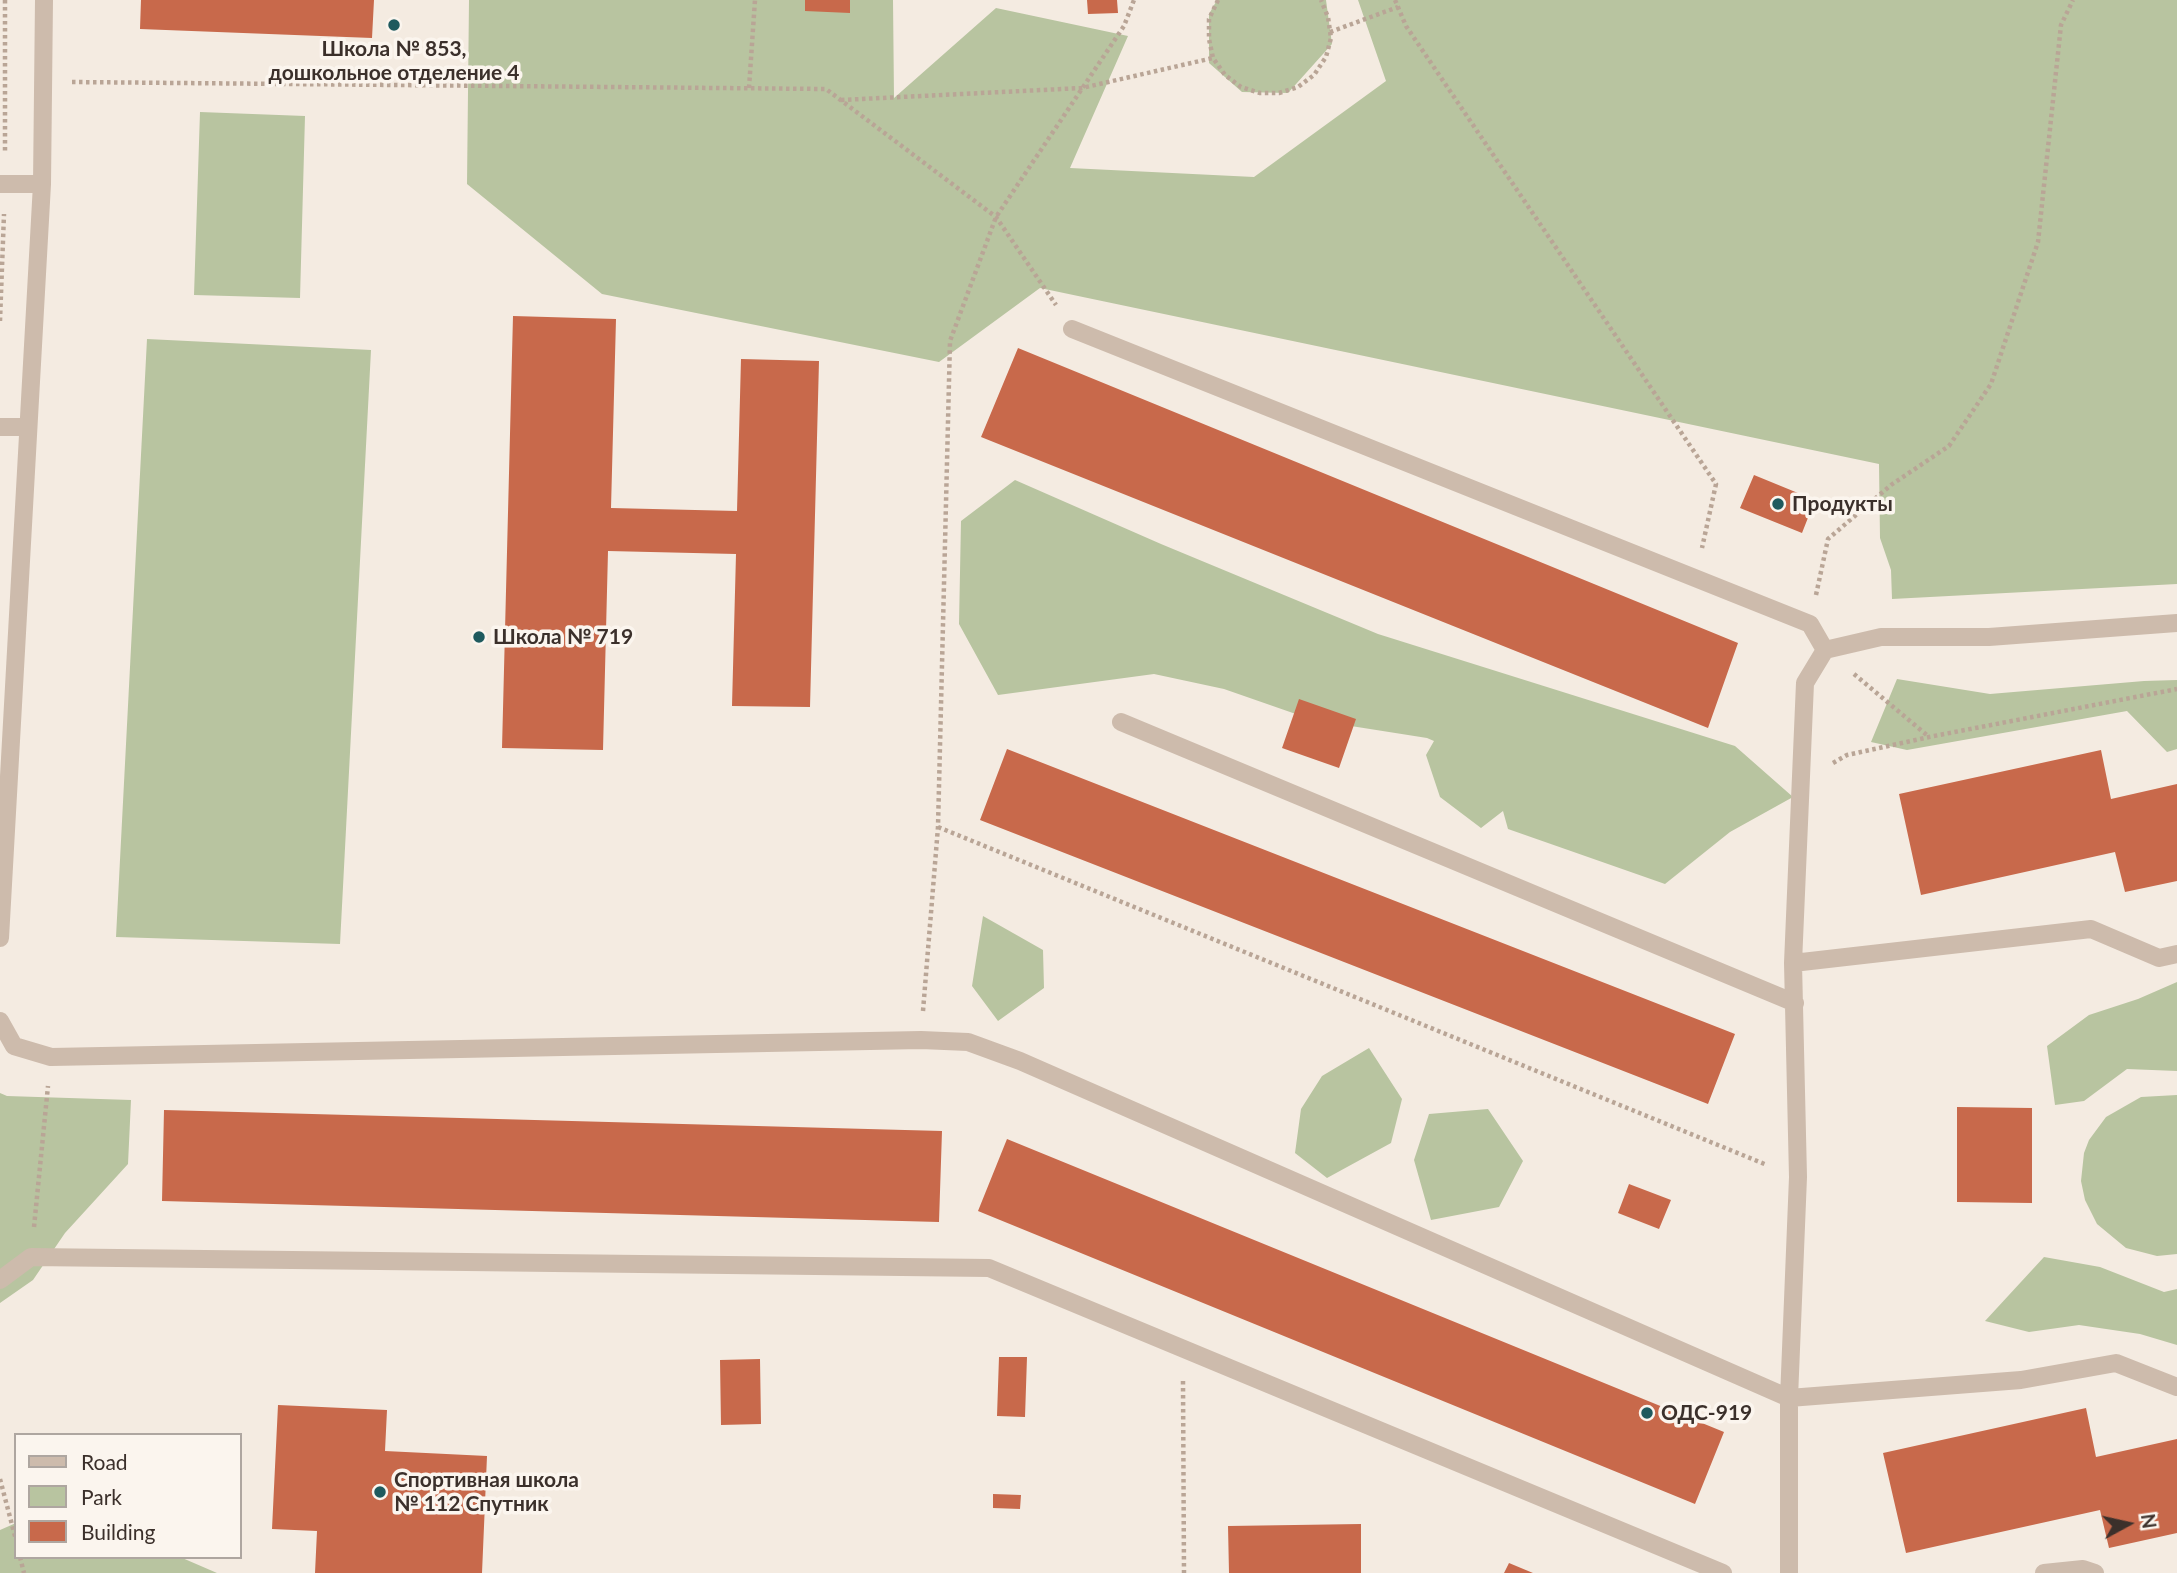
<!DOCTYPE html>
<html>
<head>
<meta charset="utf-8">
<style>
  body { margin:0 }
  #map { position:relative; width:2177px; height:1573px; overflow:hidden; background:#f4ebe1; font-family:Lato,sans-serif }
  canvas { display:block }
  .legend { position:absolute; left:14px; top:1433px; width:228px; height:126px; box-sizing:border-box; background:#fbf5ee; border:2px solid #aea6a0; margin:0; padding:9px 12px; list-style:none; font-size:21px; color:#3b302b }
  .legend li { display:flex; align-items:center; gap:14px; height:35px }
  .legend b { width:35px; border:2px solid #aea6a0 }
  .north { position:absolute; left:2093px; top:1489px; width:70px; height:70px; -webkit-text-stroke:5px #fbf5ee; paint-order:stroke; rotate:82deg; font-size:19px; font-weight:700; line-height:28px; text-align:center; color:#3b302b }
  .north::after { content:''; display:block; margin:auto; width:24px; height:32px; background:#3b302b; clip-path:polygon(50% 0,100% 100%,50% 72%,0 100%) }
</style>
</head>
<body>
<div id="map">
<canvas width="2177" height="1573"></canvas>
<ul class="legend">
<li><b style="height:9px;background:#cdbbac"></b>Road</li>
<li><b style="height:19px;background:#b8c4a0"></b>Park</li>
<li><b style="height:19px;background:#c8694b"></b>Building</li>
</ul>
<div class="north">N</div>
</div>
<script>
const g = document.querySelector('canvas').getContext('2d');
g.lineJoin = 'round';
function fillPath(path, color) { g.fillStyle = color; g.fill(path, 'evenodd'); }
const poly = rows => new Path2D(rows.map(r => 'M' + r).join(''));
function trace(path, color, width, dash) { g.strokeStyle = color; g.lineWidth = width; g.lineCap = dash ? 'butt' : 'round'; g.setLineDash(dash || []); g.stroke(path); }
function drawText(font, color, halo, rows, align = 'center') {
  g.font = font + ' Lato,sans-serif'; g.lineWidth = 7; g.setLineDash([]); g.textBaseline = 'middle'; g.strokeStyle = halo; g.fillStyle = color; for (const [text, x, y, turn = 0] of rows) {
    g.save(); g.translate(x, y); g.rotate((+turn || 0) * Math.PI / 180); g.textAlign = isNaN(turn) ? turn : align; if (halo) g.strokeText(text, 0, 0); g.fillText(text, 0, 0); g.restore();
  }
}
fillPath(poly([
  [469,0,893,0,894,98,996,8,1128,36,1070,168,1254,177,1386,81,1358,0,2177,0,2177,584,1892,599,1891,570,1880,538,1879,464,1040,288,939,362,602,294,467,184],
  [1217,0,1326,0,1332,44,1288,93,1242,92,1209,63,1209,14],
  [200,112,305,116,300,298,194,295],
  [147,339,371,350,340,944,116,937],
  [1015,480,1161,544,1378,634,1735,746,1793,797,1730,832,1665,884,1508,829,1503,811,1481,828,1440,797,1426,755,1434,741,1427,738,1313,720,1224,689,1154,674,998,695,959,624,961,521],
  [1897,679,1990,694,2144,681,2177,680,2177,749,2167,752,2127,711,1907,750,1871,742],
  [983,916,1043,950,1044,988,998,1021,972,986],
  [2177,982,2177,1071,2127,1069,2084,1101,2055,1105,2047,1046,2089,1015,2138,999],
  [1369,1048,1402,1099,1391,1143,1327,1178,1295,1153,1301,1109,1322,1076],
  [0,1093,7,1096,131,1100,128,1164,65,1233,33,1280,0,1303],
  [2177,1095,2177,1254,2157,1256,2126,1248,2097,1224,2085,1200,2081,1181,2084,1153,2089,1140,2106,1117,2141,1097],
  [1488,1109,1523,1161,1499,1207,1431,1220,1414,1160,1429,1114],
  [2044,1257,2100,1267,2164,1292,2177,1289,2177,1345,2140,1334,2079,1325,2029,1332,1985,1321],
  [16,1523,16,1557,180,1557,217,1573,0,1573,0,1530]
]), '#b8c4a0');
fillPath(poly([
  [141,0,374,0,372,38,140,29],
  [805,0,850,0,850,13,805,11],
  [1087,0,1117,0,1118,13,1088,14],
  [513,316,616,319,611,508,737,511,741,359,819,361,810,707,732,706,736,554,608,551,603,750,502,748],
  [1018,348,1738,643,1708,728,981,437],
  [1754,475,1815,500,1802,533,1740,508],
  [1299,699,1356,719,1339,768,1282,748],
  [1007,749,1735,1034,1708,1104,980,820],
  [2101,750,2111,799,2177,784,2177,881,2125,892,2115,852,1921,895,1899,794],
  [1957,1107,2032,1108,2032,1203,1957,1202],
  [164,1110,942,1131,939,1222,162,1201],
  [1007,1139,1724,1432,1695,1504,978,1211],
  [1629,1184,1671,1200,1659,1229,1618,1213],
  [999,1357,1027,1357,1025,1417,997,1416],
  [760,1359,761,1424,721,1425,720,1360],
  [278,1405,387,1410,385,1451,487,1456,482,1573,315,1573,317,1531,272,1529],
  [2086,1408,2096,1457,2177,1439,2177,1533,2109,1548,2100,1510,1906,1553,1883,1453],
  [993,1494,1021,1495,1020,1509,993,1508],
  [1361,1524,1361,1573,1229,1573,1228,1526],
  [1509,1563,1533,1573,1504,1573]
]), '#c8694b');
trace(poly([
  [5,0,5,153],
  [1218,0,1209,19,1209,39,1213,58,1225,75,1241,87,1260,93,1279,93,1298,87,1314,75,1326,57,1331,38,1328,17,1321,0],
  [1395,0,1406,26,1716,484,1702,548],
  [1330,32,1398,7],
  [72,82,826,89,996,217,1056,305],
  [749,88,755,0],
  [841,100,1082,88,1213,58],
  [0,321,4,214],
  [1816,595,1828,539,1891,485,1949,446,1991,384,2038,242,2061,25,2073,0],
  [1854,674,1928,736],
  [1833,763,1847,755,1929,737,2177,689],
  [938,827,1767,1165],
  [923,1011,938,827,950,341,996,217,1124,26,1134,0],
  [34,1227,48,1086],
  [1183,1381,1184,1573],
  [0,1479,16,1540],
  [20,1557,24,1573]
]), '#b9a596', 4.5, [3.5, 3.5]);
trace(poly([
  [0,184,42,184],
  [1072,329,1810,624,1825,650],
  [0,427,27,427],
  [1121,722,1795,1003],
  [0,938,42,184,44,0],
  [1793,963,2091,929,2159,958,2177,954],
  [0,1021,14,1046,51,1057,921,1040,968,1042,1020,1061,1789,1398,2021,1380,2116,1363,2177,1387],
  [0,1280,31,1257,989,1268,1723,1573],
  [1789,1573,1789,1398,1798,1177,1793,963,1805,683,1825,650,1881,637,1989,637,2177,623],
  [2044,1573,2083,1569,2095,1573]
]), '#cdbbac', 18);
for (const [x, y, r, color] of [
  [394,25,7,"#1f5a5e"],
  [1778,504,7,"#1f5a5e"],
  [479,637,7,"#1f5a5e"],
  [1647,1413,7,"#1f5a5e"],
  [380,1492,7,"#1f5a5e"]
]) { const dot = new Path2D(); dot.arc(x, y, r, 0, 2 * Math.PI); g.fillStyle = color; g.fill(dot); trace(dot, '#fbf5ee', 2.5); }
drawText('bold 21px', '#3b302b', '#fbf5ee', [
  ["Школа № 853,",394,49,"center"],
  ["дошкольное отделение 4",394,73,"center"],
  ["Продукты",1792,504],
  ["Школа № 719",493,637],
  ["ОДС-919",1661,1413],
  ["Спортивная школа",394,1480],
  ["№ 112 Спутник",394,1504]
], 'left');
</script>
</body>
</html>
